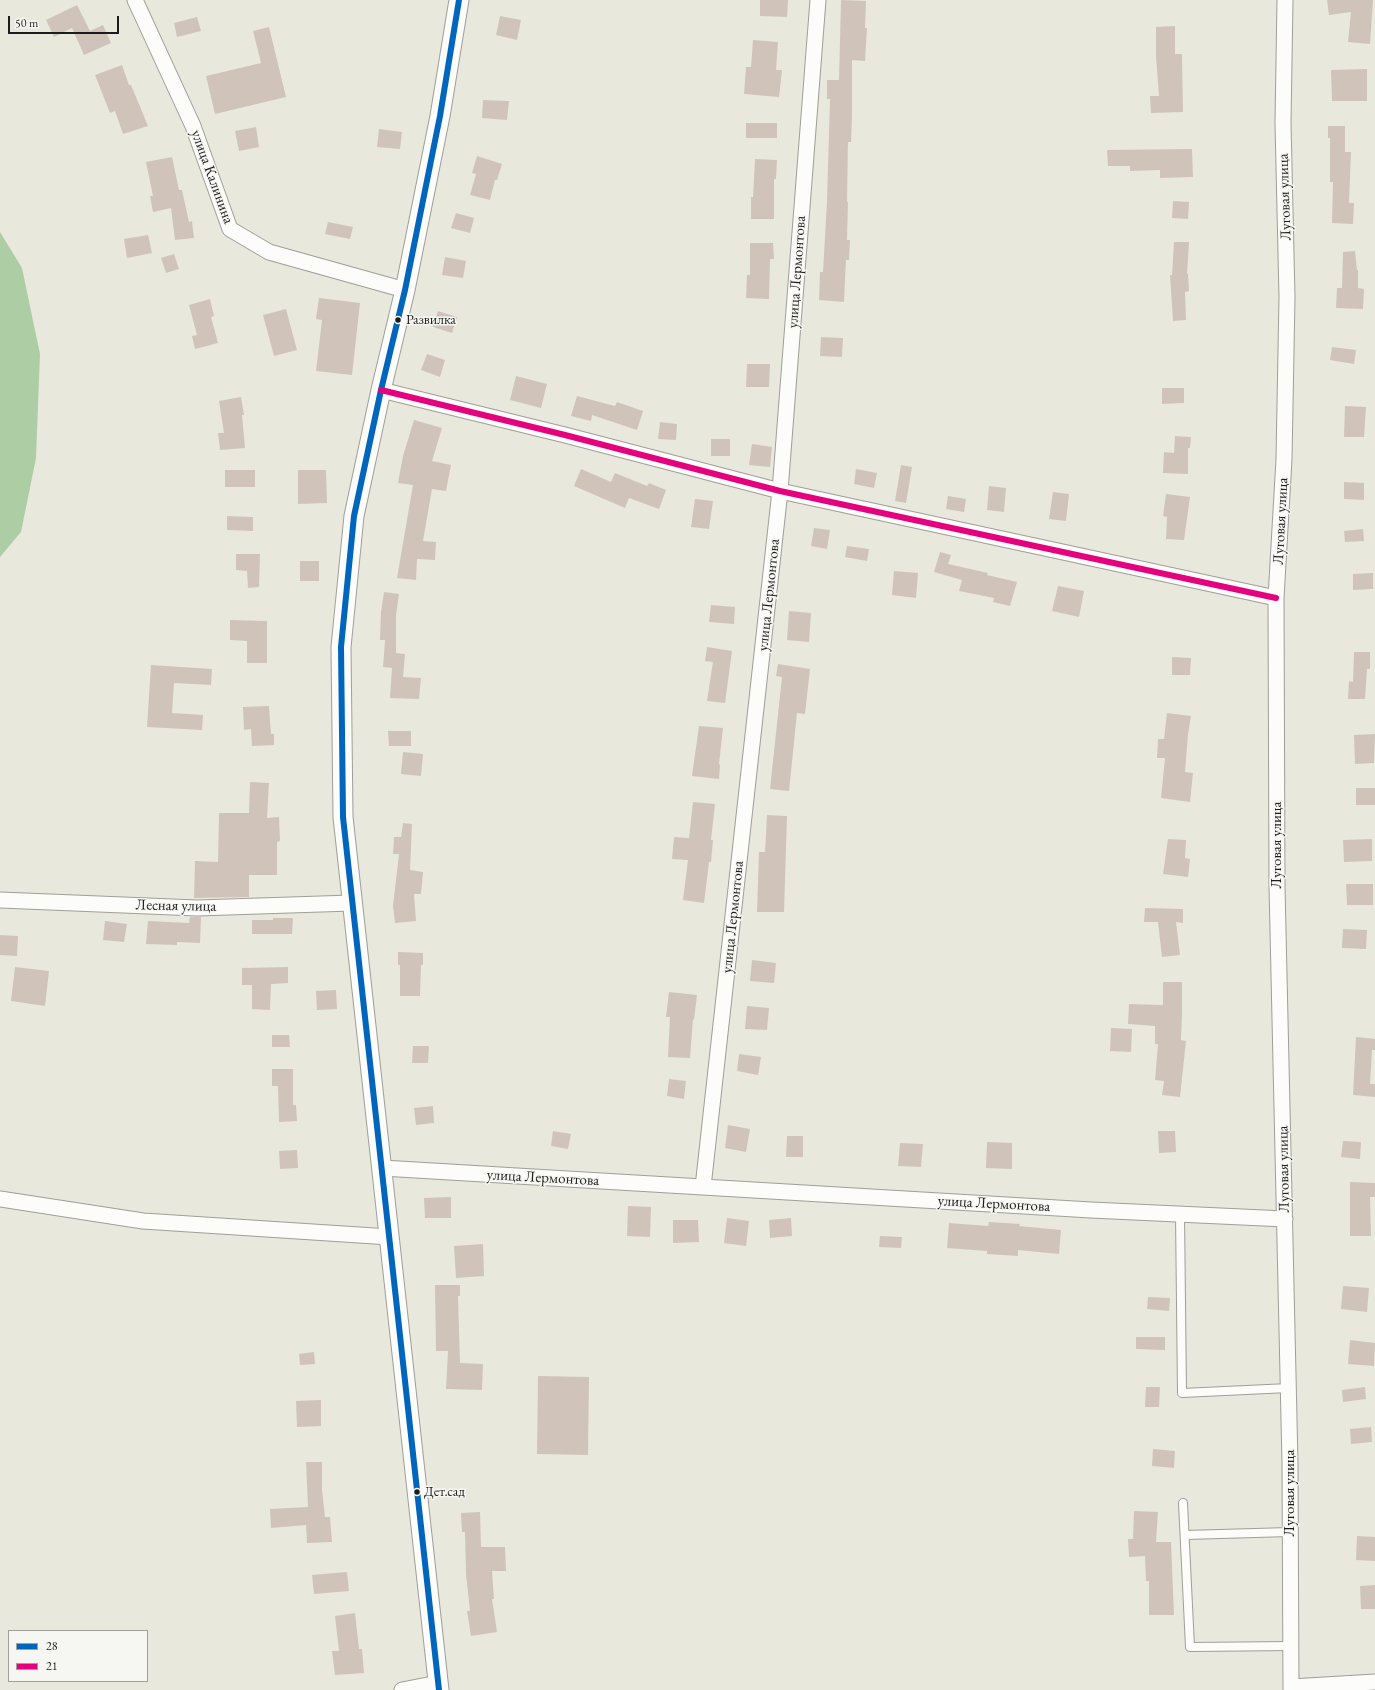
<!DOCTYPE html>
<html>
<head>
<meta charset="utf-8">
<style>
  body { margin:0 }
  #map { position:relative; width:1375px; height:1690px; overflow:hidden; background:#e9e8dd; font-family:"EB Garamond",serif }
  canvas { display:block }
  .legend { position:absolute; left:8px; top:1630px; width:140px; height:52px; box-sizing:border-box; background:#f6f6f2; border:1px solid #9f9f9c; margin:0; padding:5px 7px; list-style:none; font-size:12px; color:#1c1c1c }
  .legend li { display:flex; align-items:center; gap:8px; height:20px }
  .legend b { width:20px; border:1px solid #9f9f9c }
  .scale { position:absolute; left:8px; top:16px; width:111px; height:18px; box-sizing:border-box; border:2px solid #1c1c1c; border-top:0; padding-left:5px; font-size:12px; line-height:14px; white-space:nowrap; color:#1c1c1c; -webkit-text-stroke:3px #f6f6f2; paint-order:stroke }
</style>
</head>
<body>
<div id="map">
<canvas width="1375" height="1690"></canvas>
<ul class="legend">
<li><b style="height:5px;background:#0065bd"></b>28</li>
<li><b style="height:5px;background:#e5007d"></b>21</li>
</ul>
<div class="scale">50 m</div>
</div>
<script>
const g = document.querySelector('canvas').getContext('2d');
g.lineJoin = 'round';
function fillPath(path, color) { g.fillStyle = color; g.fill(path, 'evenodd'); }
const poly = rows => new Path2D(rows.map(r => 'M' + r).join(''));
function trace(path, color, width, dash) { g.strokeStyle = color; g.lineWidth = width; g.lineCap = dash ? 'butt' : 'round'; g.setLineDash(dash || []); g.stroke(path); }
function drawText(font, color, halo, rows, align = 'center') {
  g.font = font + ' "EB Garamond",serif'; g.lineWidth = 3; g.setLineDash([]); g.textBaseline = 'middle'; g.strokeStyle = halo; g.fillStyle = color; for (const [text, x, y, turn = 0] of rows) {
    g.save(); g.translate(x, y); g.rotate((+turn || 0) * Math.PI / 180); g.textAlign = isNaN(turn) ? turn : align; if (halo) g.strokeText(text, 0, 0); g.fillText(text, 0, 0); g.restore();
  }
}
fillPath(poly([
  [0,232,22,268,40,354,36,458,21,532,0,557]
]), '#adcda4');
fillPath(poly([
  [760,0,788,0,787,17,760,16],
  [841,0,866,1,865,28,867,28,865,61,852,60,852,116,851,142,848,142,847,202,848,202,847,240,850,240,849,260,846,260,844,302,819,300,820,272,823,272,827,201,830,99,827,99,827,80,839,80],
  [1327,0,1373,0,1370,44,1348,42,1351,12,1329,15],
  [77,5,90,31,103,25,111,43,84,55,72,28,54,37,46,20],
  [500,16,521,20,517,40,496,35],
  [197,17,201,31,177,37,174,23],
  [1175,26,1175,54,1182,54,1183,112,1151,113,1150,96,1159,96,1156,56,1156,27],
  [269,27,286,97,215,114,206,76,261,63,253,31],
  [753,40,778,42,776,70,782,70,779,97,744,94,746,67,751,67],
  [122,65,129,85,131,85,148,126,123,134,115,111,110,113,95,75],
  [1367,69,1367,101,1332,101,1331,70],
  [483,100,509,101,507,120,482,118],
  [746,123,777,123,777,138,746,138],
  [1328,126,1345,126,1345,152,1351,152,1349,203,1354,203,1353,224,1332,223,1333,182,1330,182,1330,138,1328,138],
  [256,127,259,147,239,151,235,131],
  [379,129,402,132,400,149,377,147],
  [1192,149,1193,177,1160,178,1160,170,1130,171,1130,166,1108,166,1107,150],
  [477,156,502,164,497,180,495,180,490,200,470,195,476,174,472,173],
  [172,157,179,190,182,190,189,222,192,221,194,238,175,240,171,208,153,212,150,196,153,196,146,162],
  [755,159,777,160,776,179,774,179,774,219,751,219,751,197,753,197],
  [1173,201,1189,202,1188,219,1172,218],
  [456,213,474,218,470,233,451,228],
  [328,222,353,227,350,239,325,234],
  [148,235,152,253,127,258,124,239],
  [1174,242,1189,242,1187,274,1188,274,1189,291,1185,292,1186,320,1173,321,1170,275,1172,275],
  [750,243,773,243,774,259,770,259,769,299,746,298,747,275,750,275],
  [1355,251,1357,270,1358,270,1358,288,1364,289,1363,309,1336,308,1337,288,1342,288,1343,252],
  [174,254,179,269,166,273,161,258],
  [445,257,466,261,463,278,442,275],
  [319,298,360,303,352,375,316,371,322,320,316,319],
  [210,299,214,316,211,317,218,343,195,349,192,336,197,335,189,305],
  [286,309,297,350,274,356,263,315],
  [438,311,457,317,452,333,433,327],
  [821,337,843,338,842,357,820,356],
  [1332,347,1356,350,1354,364,1330,360],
  [427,354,445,360,440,377,421,370],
  [747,364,770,364,769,387,746,387],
  [516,376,547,384,541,408,510,400],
  [1162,388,1184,388,1184,403,1162,404],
  [577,396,615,406,617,402,643,411,637,430,592,415,591,421,571,416],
  [241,397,244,415,242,415,245,448,220,450,218,433,224,433,219,401],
  [1345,406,1366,407,1364,437,1344,437],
  [414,420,442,428,432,461,451,465,446,491,432,489,423,541,436,542,435,560,417,559,416,580,397,578,413,485,398,483,403,456],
  [660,422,677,424,676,440,658,439],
  [1175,436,1191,437,1190,448,1188,448,1188,474,1163,473,1164,452,1174,453],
  [711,439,730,439,730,456,711,456],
  [752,444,772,447,770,467,749,465],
  [901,465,912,467,906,503,895,501],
  [581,469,611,482,615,473,647,486,649,483,666,490,659,509,629,498,625,508,574,486],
  [856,469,877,473,874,488,854,484],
  [225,470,255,470,255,487,225,487],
  [298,470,326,470,327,503,298,504],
  [1344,482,1364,483,1364,500,1344,499],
  [989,486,1006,488,1004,512,987,510],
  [1053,492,1069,494,1066,521,1049,519],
  [1166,494,1190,497,1184,540,1166,539,1167,517,1163,516],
  [948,496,966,499,964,512,946,509],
  [695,499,713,501,709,529,691,527],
  [227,516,253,517,253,531,227,530],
  [814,528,830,530,827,549,811,546],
  [1363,529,1364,541,1345,542,1344,531],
  [847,546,869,549,867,561,845,557],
  [940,552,951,555,948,564,988,573,987,575,1017,582,1010,606,993,602,994,598,959,591,962,580,934,572],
  [236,554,260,554,259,587,248,588,247,571,236,570],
  [300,561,319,561,319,581,300,581],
  [894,571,918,573,916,598,892,595],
  [1373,573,1373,589,1353,590,1353,574],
  [1058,586,1084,591,1079,617,1052,611],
  [384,592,399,594,396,615,396,653,405,654,403,677,421,678,419,699,390,698,392,668,383,667,385,640,380,640,381,612],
  [711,605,735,607,734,624,709,622],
  [789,611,811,613,809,642,787,640],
  [230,620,267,621,267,663,247,663,247,641,230,640],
  [707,647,732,651,725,703,707,701,713,662,705,661],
  [1354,652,1370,652,1370,669,1367,669,1365,699,1348,699,1349,681,1353,682],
  [1172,657,1191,658,1190,675,1172,675],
  [778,664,810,669,805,714,797,713,789,791,770,789,782,677,776,676],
  [151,665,212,669,211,685,174,683,172,713,203,715,202,730,147,727],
  [269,706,271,734,274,734,274,745,252,746,251,729,244,730,243,707],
  [1167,713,1191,716,1188,734,1185,772,1193,773,1190,802,1161,798,1165,758,1157,758,1158,739,1164,739],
  [699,726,723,728,719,764,720,765,719,779,692,776],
  [388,731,411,731,411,746,389,746],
  [1375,734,1374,763,1355,764,1354,735],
  [403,752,423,754,421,776,401,774],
  [250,782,269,783,267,818,279,817,280,841,277,842,277,875,249,875,249,897,194,898,195,861,218,862,219,813,249,813],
  [1356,788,1375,788,1375,805,1356,805],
  [693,802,715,804,711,840,713,840,711,862,709,862,704,903,683,900,688,860,672,859,674,837,689,838],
  [767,815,787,816,784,912,757,912,759,852,765,852],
  [403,823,412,824,410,870,423,872,421,894,414,894,416,921,395,923,393,906,399,854,393,854,394,837,401,837],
  [1168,839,1186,840,1185,858,1190,859,1188,877,1163,874],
  [1372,839,1372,861,1344,862,1343,840],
  [1346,884,1373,884,1373,905,1347,905],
  [1145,908,1183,909,1183,923,1176,922,1180,955,1162,957,1158,922,1144,922],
  [190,917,201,917,200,943,177,942,177,945,146,944,148,921,189,923],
  [273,918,293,918,292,934,252,934,252,920,273,920],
  [105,921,127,924,124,942,103,940],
  [1343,929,1367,930,1366,949,1342,948],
  [0,935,18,936,17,956,0,955],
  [398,952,423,953,423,965,421,965,420,996,400,996,400,965,398,965],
  [752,960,776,963,774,983,750,981],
  [15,967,49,971,45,1006,11,1001],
  [288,967,288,983,271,984,270,1010,252,1009,252,985,242,985,242,968],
  [1163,982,1182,982,1182,1015,1181,1040,1186,1041,1180,1097,1162,1095,1164,1081,1155,1080,1158,1044,1155,1044,1155,1026,1128,1024,1129,1004,1163,1005],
  [336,990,337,1009,317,1010,316,991],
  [669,992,697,995,694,1020,693,1019,690,1058,668,1057,670,1017,666,1017],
  [747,1006,769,1008,767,1030,745,1029],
  [1111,1028,1132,1029,1131,1052,1110,1051],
  [272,1035,289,1035,290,1047,272,1047],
  [1356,1037,1375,1039,1375,1050,1372,1050,1370,1084,1375,1084,1375,1097,1353,1095],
  [413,1046,429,1046,428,1063,412,1063],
  [739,1054,761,1057,758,1075,737,1071],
  [272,1069,293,1069,293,1105,296,1105,297,1121,279,1122,278,1086,272,1086],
  [669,1079,686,1081,684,1099,667,1096],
  [433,1106,434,1123,416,1125,414,1108],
  [728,1125,750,1129,746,1152,725,1148],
  [553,1131,571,1134,568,1149,551,1146],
  [1158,1131,1175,1131,1176,1152,1159,1153],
  [787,1136,803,1136,803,1157,786,1157],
  [1343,1141,1361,1142,1360,1159,1341,1157],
  [987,1142,1012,1143,1012,1169,986,1168],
  [900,1143,923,1144,921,1167,898,1166],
  [297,1150,298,1168,280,1169,279,1151],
  [1350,1182,1375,1183,1375,1197,1370,1197,1371,1236,1350,1236],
  [451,1197,451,1218,425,1218,424,1198],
  [628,1206,651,1207,650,1237,627,1236],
  [727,1218,749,1221,746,1246,724,1243],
  [791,1218,792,1236,770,1238,769,1220],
  [673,1220,698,1220,699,1242,673,1243],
  [989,1222,1020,1224,1019,1226,1061,1230,1059,1254,1018,1250,1018,1256,987,1254,987,1251,947,1248,949,1223,988,1226],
  [880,1236,902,1237,901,1248,879,1247],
  [483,1244,484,1276,456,1278,454,1246],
  [435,1285,460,1285,460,1296,458,1296,460,1363,483,1364,482,1390,446,1389,448,1351,436,1351],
  [1343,1286,1369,1288,1367,1312,1341,1309],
  [1148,1297,1170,1298,1169,1311,1147,1309],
  [1136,1337,1165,1337,1165,1350,1136,1349],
  [1350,1340,1375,1343,1374,1366,1348,1364],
  [314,1352,315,1364,300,1365,299,1354],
  [538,1376,589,1377,588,1455,537,1454],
  [1146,1387,1160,1387,1159,1407,1145,1407],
  [1365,1387,1366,1399,1343,1402,1342,1390],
  [321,1400,321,1426,297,1427,296,1401],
  [1371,1427,1372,1442,1351,1444,1350,1429],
  [1153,1449,1175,1451,1174,1468,1152,1466],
  [306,1462,322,1462,322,1490,325,1517,330,1517,332,1542,307,1543,306,1525,271,1528,270,1509,308,1507],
  [1134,1511,1158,1512,1156,1542,1171,1542,1174,1615,1149,1615,1149,1581,1146,1581,1145,1556,1129,1557,1128,1539,1133,1539],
  [480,1512,481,1547,505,1547,506,1571,492,1571,494,1599,492,1599,497,1632,471,1636,467,1611,470,1611,466,1574,465,1532,462,1532,461,1513],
  [1357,1536,1375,1537,1375,1561,1356,1560],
  [347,1572,349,1591,314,1594,312,1575],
  [1375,1585,1375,1609,1361,1609,1360,1586],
  [355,1613,359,1649,362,1649,364,1673,335,1675,332,1651,339,1651,335,1616]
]), '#d0c4ba');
const service = poly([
  [1180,1214,1182,1393,1289,1388],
  [1183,1503,1190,1647,1291,1646],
  [1185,1535,1290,1532]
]);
const minor = poly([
  [135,0,193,126,230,229,269,252,405,290],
  [1285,0,1283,123,1287,297,1284,459,1276,598,1277,886,1290,1463,1291,1690],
  [381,390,565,435,780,491,1276,598],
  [0,900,197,908,352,903],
  [382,1168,1091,1210,1285,1219],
  [703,1187,780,491,818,0],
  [0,1199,143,1221,390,1237],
  [1291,1687,1375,1682],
  [402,1690,438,1683]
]);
const tertiary = poly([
  [439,1690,343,817,341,647,354,516,381,390,405,290,440,116,459,0]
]);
trace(service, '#9f9e98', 10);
trace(minor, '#9f9e98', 17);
trace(tertiary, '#9f9e98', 21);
trace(service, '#fcfcfa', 8);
trace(minor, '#fcfcfa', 15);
trace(tertiary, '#fcfcfa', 19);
trace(poly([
  [439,1690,343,817,341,647,354,516,381,390,405,290,440,116,459,0]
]), '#0065bd', 6);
trace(poly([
  [381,390,565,435,780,491,1276,598]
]), '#e5007d', 6);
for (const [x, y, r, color] of [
  [398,320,3.5,"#1c1c1c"],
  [417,1492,3.5,"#1c1c1c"]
]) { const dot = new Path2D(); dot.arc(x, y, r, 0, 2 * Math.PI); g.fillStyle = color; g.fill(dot); trace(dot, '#f6f6f2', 1.5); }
drawText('14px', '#1c1c1c', '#f6f6f2', [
  ["Развилка",406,320],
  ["Дет.сад",424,1492]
], 'left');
drawText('15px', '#1c1c1c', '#f6f6f2', [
  ["улица Калинина",212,177,70],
  ["Луговая улица",1285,197,-92],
  ["улица Лермонтова",797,272,-86],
  ["Луговая улица",1281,521,-87],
  ["улица Лермонтова",769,595,-84],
  ["Луговая улица",1277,845,-90],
  ["Лесная улица",176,906,1],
  ["улица Лермонтова",733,917,-84],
  ["Луговая улица",1284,1169,-91],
  ["улица Лермонтова",543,1178,3],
  ["улица Лермонтова",994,1204,3],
  ["Луговая улица",1290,1493,-90]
]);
</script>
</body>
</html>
